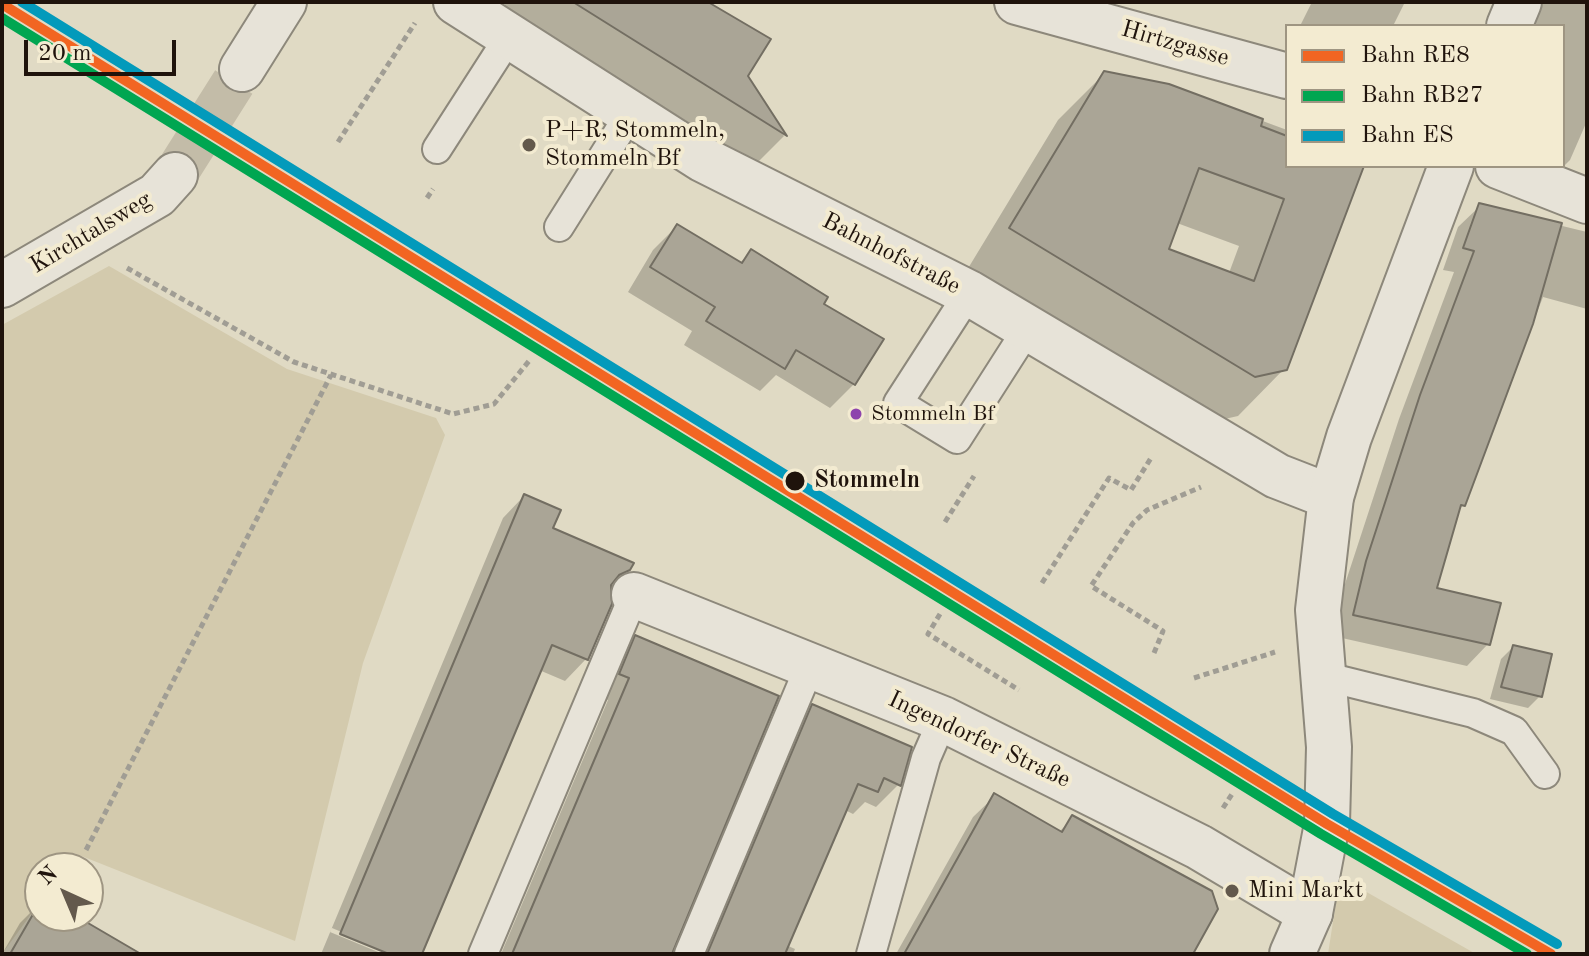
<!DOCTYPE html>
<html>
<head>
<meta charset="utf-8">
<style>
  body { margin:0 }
  #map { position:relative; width:1589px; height:956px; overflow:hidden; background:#e0dac4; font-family:"Old Standard TT",serif }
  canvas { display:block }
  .frame { position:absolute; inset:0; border:4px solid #1f130c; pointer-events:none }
  .legend { position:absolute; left:1285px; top:24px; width:280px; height:144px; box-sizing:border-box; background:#f3ebd1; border:2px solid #9e9582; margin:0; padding:10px 14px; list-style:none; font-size:24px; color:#1f130c }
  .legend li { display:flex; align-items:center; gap:16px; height:40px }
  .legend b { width:40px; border:2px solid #9e9582 }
  .north { position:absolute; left:24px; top:852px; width:80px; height:80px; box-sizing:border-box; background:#f3ebd1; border:2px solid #9e9582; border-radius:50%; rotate:316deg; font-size:22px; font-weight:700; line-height:32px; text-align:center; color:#1f130c }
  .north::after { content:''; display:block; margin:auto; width:28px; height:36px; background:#63594c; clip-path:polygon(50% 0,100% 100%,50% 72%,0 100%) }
  .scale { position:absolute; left:24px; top:40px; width:152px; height:36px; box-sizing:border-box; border:4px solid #1f130c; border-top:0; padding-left:10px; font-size:24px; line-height:28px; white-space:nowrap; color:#1f130c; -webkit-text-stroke:6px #f3ebd1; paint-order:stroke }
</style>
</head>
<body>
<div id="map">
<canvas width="1589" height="956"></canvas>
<div class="frame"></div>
<ul class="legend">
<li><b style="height:10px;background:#f26522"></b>Bahn RE8</li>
<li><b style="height:10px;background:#00a651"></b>Bahn RB27</li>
<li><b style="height:10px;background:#039abb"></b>Bahn ES</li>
</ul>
<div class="north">N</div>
<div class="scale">20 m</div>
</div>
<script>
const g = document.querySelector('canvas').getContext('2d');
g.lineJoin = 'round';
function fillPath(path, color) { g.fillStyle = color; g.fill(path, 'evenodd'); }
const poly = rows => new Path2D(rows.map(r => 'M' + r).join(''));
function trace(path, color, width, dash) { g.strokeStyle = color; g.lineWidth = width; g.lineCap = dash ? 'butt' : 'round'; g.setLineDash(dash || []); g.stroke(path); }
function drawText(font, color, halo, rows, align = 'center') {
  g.font = font + ' "Old Standard TT",serif'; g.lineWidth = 8; g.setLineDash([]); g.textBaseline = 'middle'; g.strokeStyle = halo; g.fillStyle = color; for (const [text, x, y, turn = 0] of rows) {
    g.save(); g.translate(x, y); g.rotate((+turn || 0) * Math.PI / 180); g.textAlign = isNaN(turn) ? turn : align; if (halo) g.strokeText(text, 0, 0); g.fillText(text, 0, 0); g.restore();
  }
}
fillPath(poly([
  [109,266,287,369,436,418,445,435,363,663,295,941,74,853,64,868,40,868,40,902,2,954,2,325],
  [1340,877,1476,954,1328,954]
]), '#d3caad');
fillPath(poly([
  [506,2,693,2,784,136,753,167,502,9],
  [1312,2,1405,2,1393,26,1300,26],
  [1539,2,1587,2,1587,121,1570,160,1546,184,1506,166,1563,166,1563,26,1523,26],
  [1105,73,1168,86,1287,130,1287,166,1362,166,1285,368,1238,416,1207,423,964,275,1058,120],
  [1177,223,1239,246,1229,273,1167,251],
  [1480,206,1587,232,1587,309,1543,297,1463,505,1457,511,1434,589,1488,644,1467,666,1333,636,1345,584,1399,419,1454,272,1443,270,1458,227],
  [677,226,739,264,751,251,854,384,830,408,776,375,760,391,684,345,692,331,628,292,653,250],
  [524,496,551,529,629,569,609,589,586,659,565,681,539,670,420,954,394,954,332,928,330,932,383,954,321,954,503,518],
  [636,638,625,954,501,954,608,700,598,696,614,660],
  [1513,647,1540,696,1528,708,1490,699,1501,659],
  [813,706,899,784,876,807,865,802,853,814,845,810,786,945,795,949,793,954,697,954,790,729],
  [995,796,1059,832,1073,818,1191,954,896,954,973,817],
  [40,903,40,916,72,916,81,954,2,954,20,923]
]), '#0003');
const building = poly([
  [573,2,708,2,771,39,748,76,787,136,573,2],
  [1104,71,1169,84,1263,119,1261,126,1287,136,1287,166,1364,166,1287,370,1255,377,1009,228,1104,71],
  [1199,168,1284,199,1254,281,1169,249,1199,168],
  [1479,203,1562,223,1533,324,1465,506,1461,505,1437,588,1501,603,1490,645,1353,615,1366,561,1420,395,1474,251,1463,248,1479,203],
  [677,224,742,263,751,249,828,297,824,304,884,339,855,385,796,350,785,369,706,321,715,307,650,267,677,224],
  [524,494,561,510,553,528,634,563,630,570,619,575,611,585,612,604,588,660,552,645,422,954,389,954,340,934,524,494],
  [635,635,779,696,672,954,512,954,629,678,619,674,635,635],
  [1513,645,1552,654,1542,697,1501,687,1513,645],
  [812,704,912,747,901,786,884,778,878,792,858,784,785,954,707,954,812,704],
  [994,793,1062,832,1072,815,1212,891,1218,909,1193,954,904,954,994,793],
  [32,916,76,916,141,954,10,954,32,916]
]);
fillPath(building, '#aaa596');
trace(building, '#736e62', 2);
trace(poly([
  [175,175,242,69]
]), '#c3bca8', 44, [44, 22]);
const service = poly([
  [437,149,509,37],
  [559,227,630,114],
  [969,293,898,403,957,439,1028,328],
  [1323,676,1473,713,1514,731,1545,774],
  [483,954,634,595],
  [689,954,809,668],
  [871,954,926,758,943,719]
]);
const minor = poly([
  [456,2,702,159,969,293,1277,476,1331,497],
  [1017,2,1287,76],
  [242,69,284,2],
  [1498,166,1587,201],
  [2,285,157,195,175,175],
  [634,595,943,719,1199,847,1310,913]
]);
const tertiary = poly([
  [1509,26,1519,2],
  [1292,954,1310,913,1327,824,1329,747,1318,610,1331,497,1349,437,1451,166]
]);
trace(service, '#8d887b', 32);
trace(minor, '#8d887b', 48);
trace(tertiary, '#8d887b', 48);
trace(poly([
  [338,142,415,23],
  [427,198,433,189],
  [127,268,294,362,453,414,494,404,529,361],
  [945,522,974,476],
  [1042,583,1109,478,1131,490,1151,458],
  [940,614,928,634,1019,690],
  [1154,653,1163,631,1091,586,1133,523,1147,510,1201,487],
  [1194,678,1275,652],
  [1223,808,1232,794],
  [86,850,331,375]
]), '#a09d94', 5, [6, 4]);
trace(service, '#e7e3d8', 28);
trace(minor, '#e7e3d8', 44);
trace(tertiary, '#e7e3d8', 44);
trace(poly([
  [2,4,1327,824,1551,954]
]), '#f26522', 10);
trace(poly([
  [2,18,1321,834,1527,954]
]), '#00a651', 10);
trace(poly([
  [22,2,1333,814,1557,944]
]), '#039abb', 10);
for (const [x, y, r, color] of [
  [529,145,8,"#63594c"],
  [856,414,7,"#8e44ad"],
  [795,481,11,"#1f130c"],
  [1232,891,8,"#63594c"]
]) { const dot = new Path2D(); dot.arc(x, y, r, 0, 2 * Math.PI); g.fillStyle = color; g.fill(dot); trace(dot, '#f3ebd1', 3); }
drawText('22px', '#1f130c', '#f3ebd1', [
  ["Stommeln Bf",871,414]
], 'left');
drawText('24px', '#1f130c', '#f3ebd1', [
  ["Hirtzgasse",1175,44,16],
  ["Kirchtalsweg",91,233,-31],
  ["Bahnhofstraße",891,254,27],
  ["Ingendorfer Straße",979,740,25]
]);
drawText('24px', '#1f130c', '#f3ebd1', [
  ["P+R, Stommeln,",545,131],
  ["Stommeln Bf",545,159],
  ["Mini Markt",1248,891]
], 'left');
drawText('bold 24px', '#1f130c', '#f3ebd1', [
  ["Stommeln",814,481]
], 'left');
</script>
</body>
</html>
